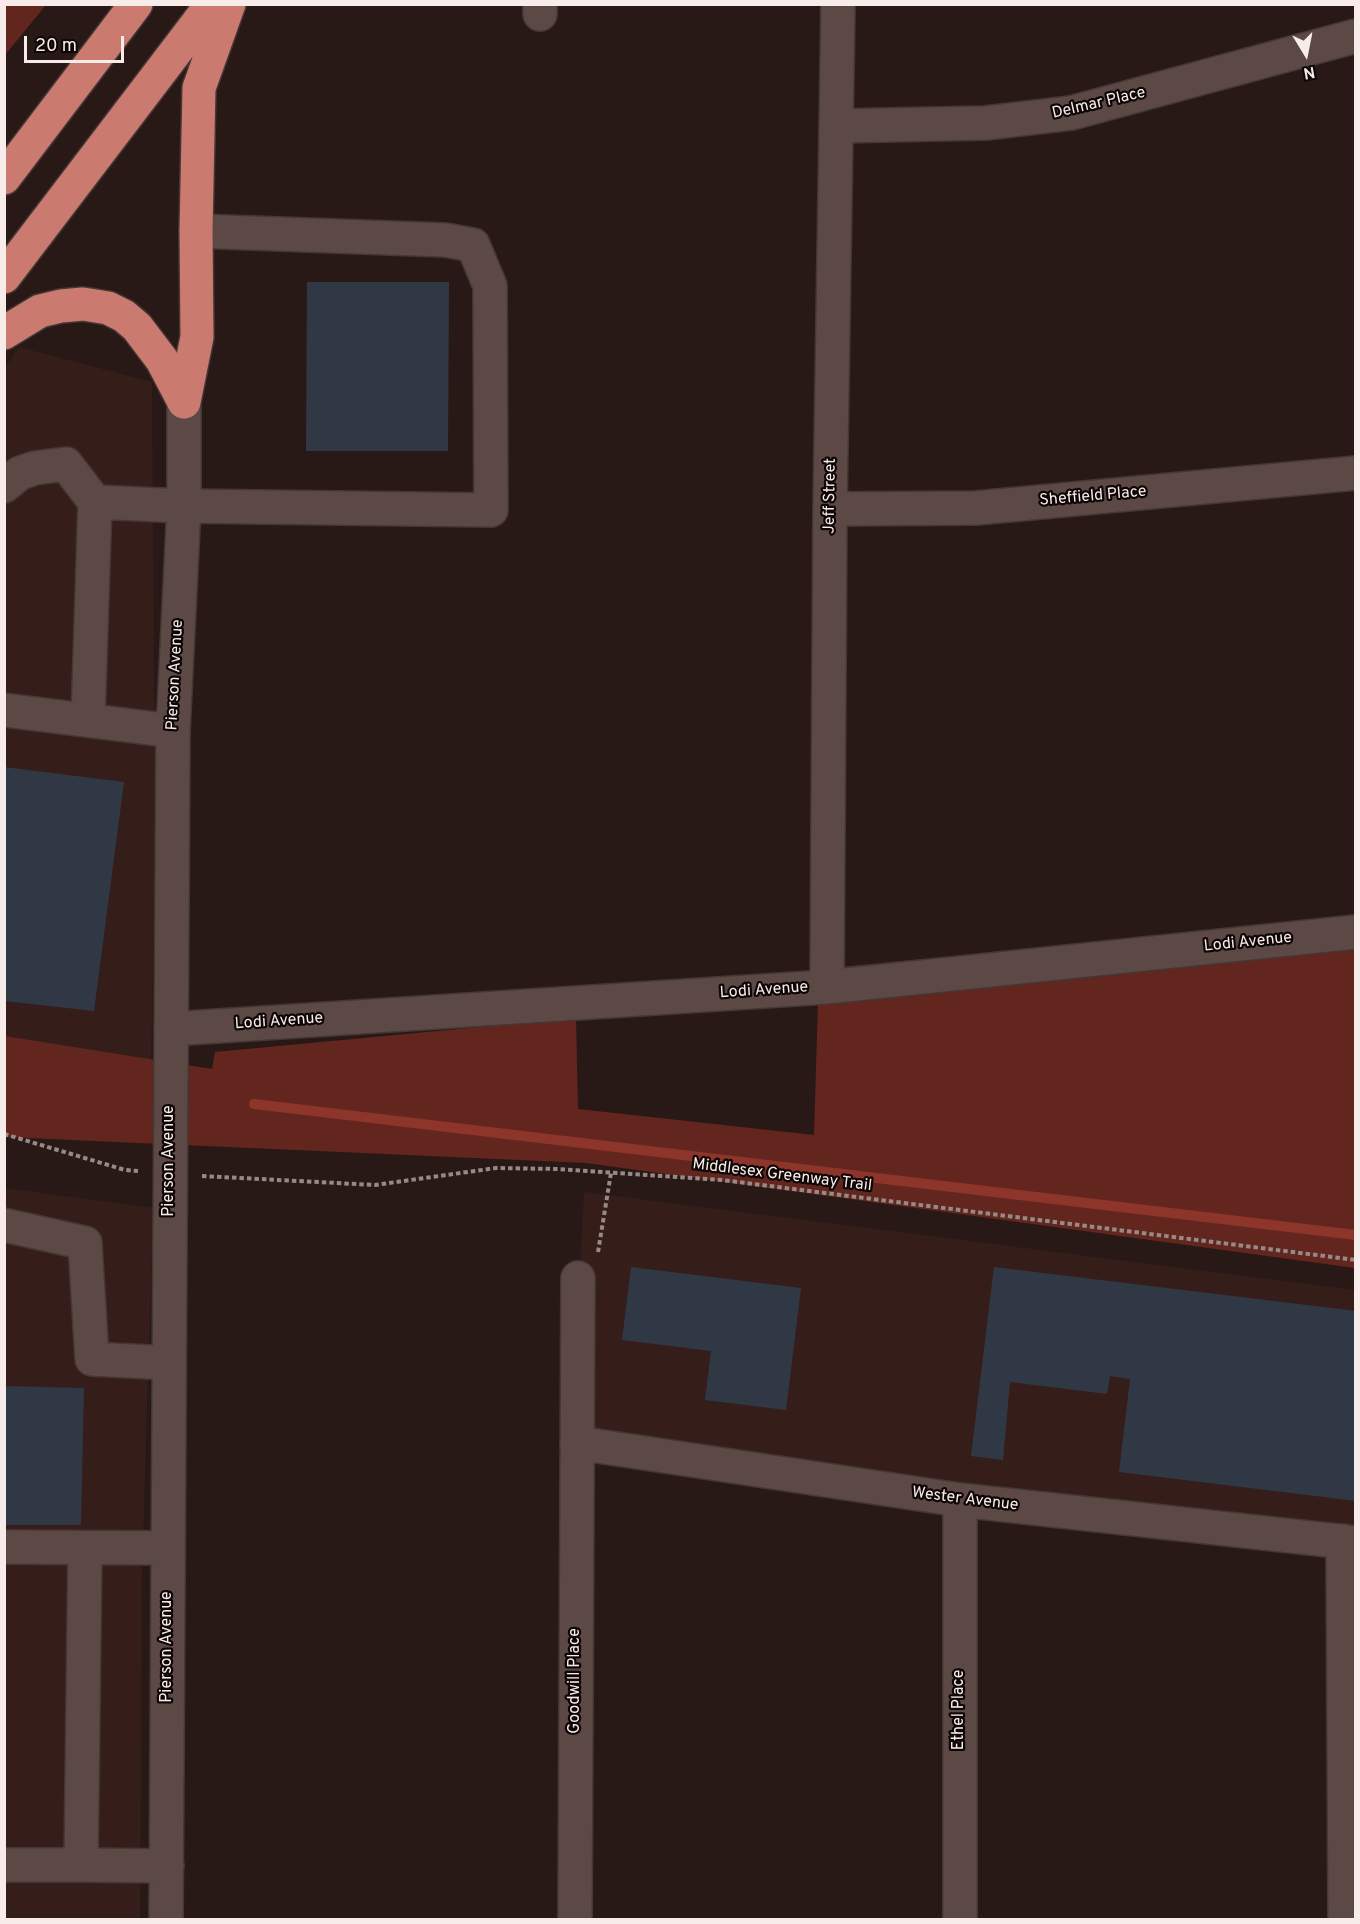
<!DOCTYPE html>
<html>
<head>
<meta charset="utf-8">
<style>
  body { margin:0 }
  #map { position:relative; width:1360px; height:1924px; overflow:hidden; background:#291916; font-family:Overpass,sans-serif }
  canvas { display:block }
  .frame { position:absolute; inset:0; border:6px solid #f8ecea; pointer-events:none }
  .north { position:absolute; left:1276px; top:24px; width:60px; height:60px; -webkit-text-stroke:4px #0d0605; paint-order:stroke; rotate:170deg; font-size:16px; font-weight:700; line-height:24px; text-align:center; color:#f8ecea }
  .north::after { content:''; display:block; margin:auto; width:21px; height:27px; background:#f8ecea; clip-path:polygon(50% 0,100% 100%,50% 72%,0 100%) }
  .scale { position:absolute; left:24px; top:36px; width:100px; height:27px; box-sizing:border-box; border:3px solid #f8ecea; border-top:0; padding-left:8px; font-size:18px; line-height:21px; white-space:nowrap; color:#f8ecea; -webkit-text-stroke:4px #0d0605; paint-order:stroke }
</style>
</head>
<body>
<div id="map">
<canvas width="1360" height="1924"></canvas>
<div class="frame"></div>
<div class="north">N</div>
<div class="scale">20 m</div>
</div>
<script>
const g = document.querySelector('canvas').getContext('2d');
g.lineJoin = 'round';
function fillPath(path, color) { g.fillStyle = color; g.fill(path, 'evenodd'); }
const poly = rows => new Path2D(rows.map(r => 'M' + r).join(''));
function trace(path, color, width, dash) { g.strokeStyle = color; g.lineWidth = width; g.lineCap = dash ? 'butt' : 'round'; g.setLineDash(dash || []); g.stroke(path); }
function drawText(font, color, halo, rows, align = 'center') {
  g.font = font + ' Overpass,sans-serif'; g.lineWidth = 4.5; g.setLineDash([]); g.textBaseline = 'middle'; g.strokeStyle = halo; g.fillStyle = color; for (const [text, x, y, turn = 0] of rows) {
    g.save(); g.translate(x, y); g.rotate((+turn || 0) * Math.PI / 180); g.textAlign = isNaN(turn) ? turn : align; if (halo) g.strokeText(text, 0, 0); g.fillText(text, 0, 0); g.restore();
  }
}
fillPath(poly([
  [19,347,152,382,154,701,157,746,151,1061,5,1036,4,369],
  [5,1188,153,1208,142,1572,140,1919,5,1920],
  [584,1192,1355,1290,1355,1535,572,1436]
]), '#351e1a');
fillPath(poly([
  [5,4,46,5,5,55,4,5],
  [1355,917,1355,1268,586,1163,5,1137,5,1036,212,1069,215,1052,576,1018,578,1109,814,1135,819,969]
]), '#62261e');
trace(poly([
  [254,1104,1356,1235]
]), '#8d352a', 10);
fillPath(poly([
  [307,282,449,282,448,451,306,451],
  [4,767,124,782,94,1011,4,1001],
  [631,1267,801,1288,786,1410,705,1400,711,1351,622,1340],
  [994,1267,1356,1311,1356,1501,1119,1472,1130,1379,1110,1376,1107,1394,1010,1382,1003,1460,971,1456],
  [4,1386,84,1388,81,1525,4,1525]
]), '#303846');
const minor = poly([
  [540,4,540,14],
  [836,126,986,123,1071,113,1356,36],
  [4,486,20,473,35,468,66,464,95,502,184,506,491,510,490,286,473,245,445,240,196,231],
  [830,509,976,508,1356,473],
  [4,710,173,731],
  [88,720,95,502],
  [827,987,830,509,838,4],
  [171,1029,827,987,1356,932],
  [4,1225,85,1243,92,1359,169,1363],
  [577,1443,960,1500,1356,1543],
  [960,1500,960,1920],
  [1343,1541,1345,1920],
  [4,1547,168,1548],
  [4,1865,81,1865,85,1548],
  [81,1865,167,1866],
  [166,1920,173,731,184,506,184,402],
  [575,1920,578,1278]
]);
const highway = poly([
  [4,178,136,4],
  [4,277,212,4],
  [4,333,40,311,61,306,83,304,108,308,124,316,137,327,162,360,184,402],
  [184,402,197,337,196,231,199,88,229,4]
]);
trace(minor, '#443736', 36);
trace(highway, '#443736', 36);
trace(poly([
  [4,1134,125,1170,138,1171],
  [202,1176,375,1185,496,1168,558,1169,722,1180,1356,1260],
  [598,1252,611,1173]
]), '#968986', 4, [4.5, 3]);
trace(minor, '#5c4946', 33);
trace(highway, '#ca7a6e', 33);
drawText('16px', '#f8ecea', '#0d0605', [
  ["Delmar Place",1099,104,-13],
  ["Jeff Street",831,496,-89],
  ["Sheffield Place",1093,497,-5],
  ["Pierson Avenue",176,675,-87],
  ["Lodi Avenue",1248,943,-6],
  ["Lodi Avenue",764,991,-4],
  ["Lodi Avenue",279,1022,-4],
  ["Pierson Avenue",170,1161,-90],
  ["Middlesex Greenway Trail",782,1176,7],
  ["Wester Avenue",965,1500,7],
  ["Pierson Avenue",168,1647,-90],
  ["Goodwill Place",576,1681,-90],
  ["Ethel Place",960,1710,-90]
]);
</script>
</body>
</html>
